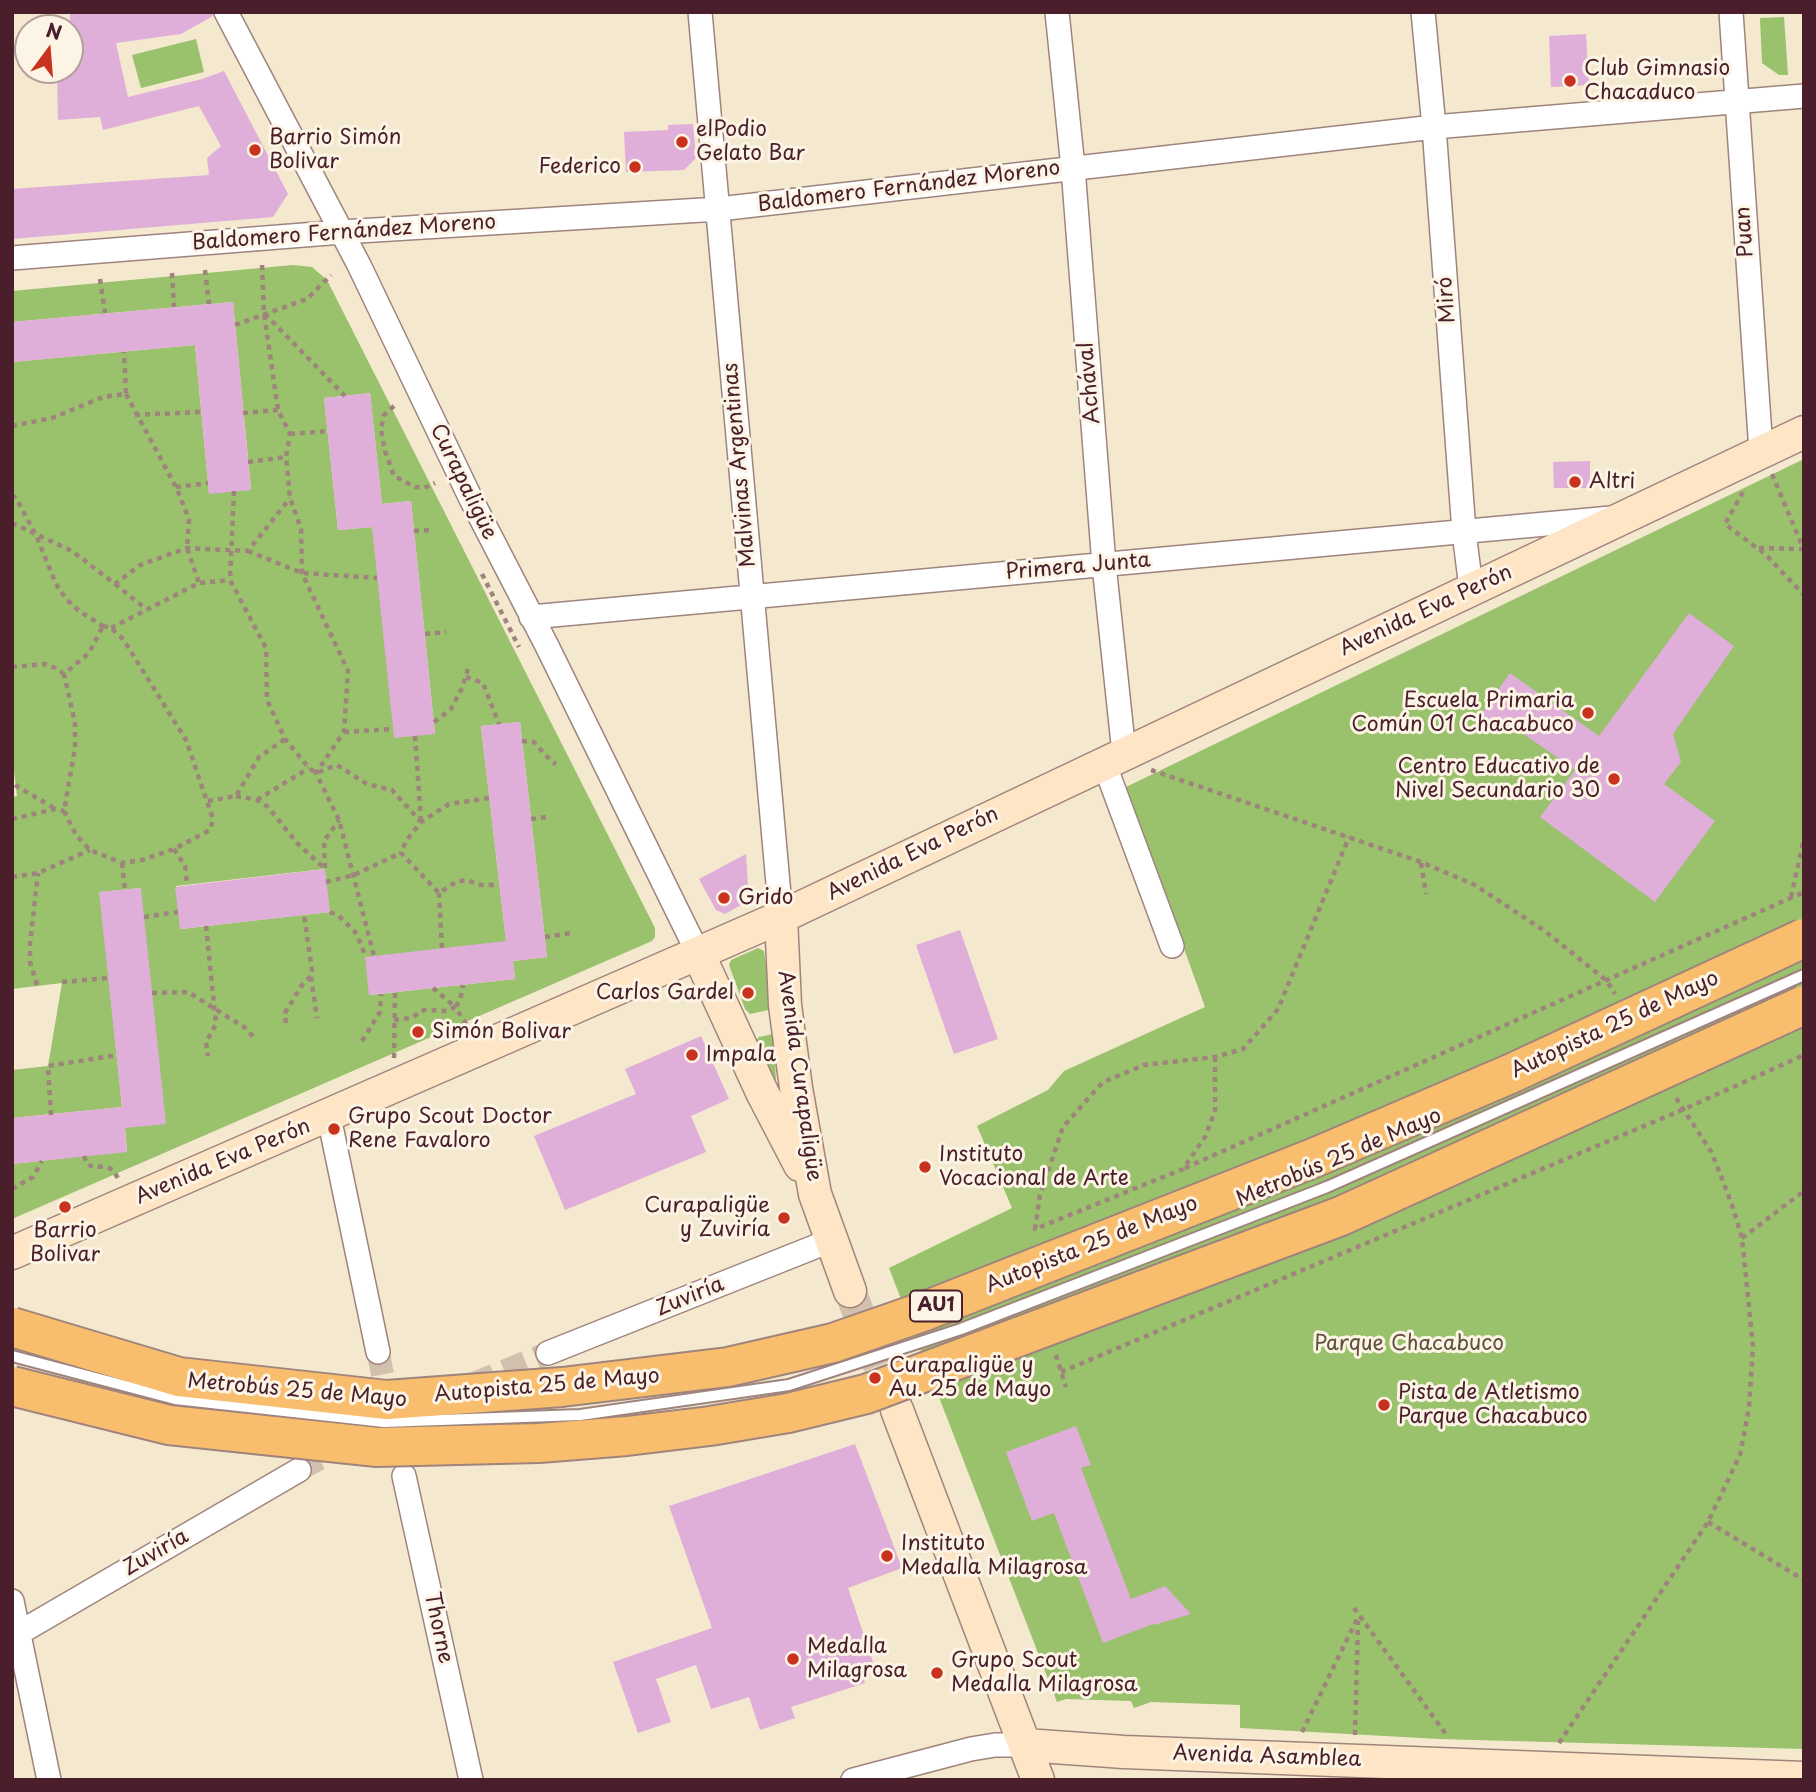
<!DOCTYPE html>
<html>
<head>
<meta charset="utf-8">
<style>
  body { margin:0 }
  #map { position:relative; width:1816px; height:1792px; overflow:hidden; background:#f4e8cf; font-family:"Playpen Sans",sans-serif }
  canvas { display:block }
  .frame { position:absolute; inset:0; border:14px solid #4a1f2b; pointer-events:none }
  .north { position:absolute; left:14px; top:14px; width:70px; height:70px; box-sizing:border-box; background:#fcf5e5; border:2px solid #b59f9b; border-radius:50%; rotate:16deg; font-size:19px; font-weight:700; line-height:28px; text-align:center; color:#4a1f2b }
  .north::after { content:''; display:block; margin:auto; width:24px; height:32px; background:#c8321e; clip-path:polygon(50% 0,100% 100%,50% 72%,0 100%) }
</style>
</head>
<body>
<div id="map">
<canvas width="1816" height="1792"></canvas>
<div class="frame"></div>
<div class="north">N</div>
</div>
<script>
const g = document.querySelector('canvas').getContext('2d');
g.lineJoin = 'round';
function fillPath(path, color) { g.fillStyle = color; g.fill(path, 'evenodd'); }
const poly = rows => new Path2D(rows.map(r => 'M' + r).join(''));
function trace(path, color, width, dash) { g.strokeStyle = color; g.lineWidth = width; g.lineCap = dash ? 'butt' : 'round'; g.setLineDash(dash || []); g.stroke(path); }
function drawText(font, color, halo, rows, align = 'center') {
  g.font = font + ' "Playpen Sans",sans-serif'; g.lineWidth = 6; g.setLineDash([]); g.textBaseline = 'middle'; g.strokeStyle = halo; g.fillStyle = color; for (const [text, x, y, turn = 0] of rows) {
    g.save(); g.translate(x, y); g.rotate((+turn || 0) * Math.PI / 180); g.textAlign = isNaN(turn) ? turn : align; if (halo) g.strokeText(text, 0, 0); g.fillText(text, 0, 0); g.restore();
  }
}
fillPath(poly([
  [1784,17,1788,75,1779,75,1762,63,1760,18],
  [196,39,204,72,141,88,132,55],
  [293,265,312,267,327,280,655,928,655,937,652,941,12,1219,12,1164,127,1151,125,1128,141,888,100,892,122,1107,12,1118,12,1070,48,1066,62,983,12,989,12,797,17,796,12,754,12,362,195,345,209,493,251,489,233,302,12,322,12,291],
  [370,393,382,504,411,501,435,734,372,527,338,530,324,398],
  [520,722,547,957,513,961,515,979,370,995,506,941,481,726],
  [324,869,329,912,181,929,176,886],
  [1804,459,1804,1749,1439,1739,1240,1728,1240,1705,1151,1702,1134,1708,1131,1701,1066,1699,1057,1702,889,1268,1012,1208,977,1126,1048,1090,1064,1071,1205,1007,1126,787],
  [758,948,764,951,771,1003,768,1010,750,1014,745,1009,729,965,731,960],
  [773,1034,776,1080,775,1081,771,1080,756,1040,759,1037]
]), '#9ac16c');
fillPath(poly([
  [70,12,212,12,213,16,181,34,116,43,128,97,202,79,224,71,288,194,273,217,12,239,12,189,209,175,207,158,221,146,199,106,103,130,100,117,58,120,57,70,70,70],
  [1586,34,1589,85,1551,87,1549,36],
  [693,124,696,158,684,170,626,172,624,132,668,130,668,125],
  [233,302,251,490,209,494,195,345,12,362,12,322],
  [370,393,382,504,411,501,435,734,394,738,372,527,338,530,324,398],
  [1590,461,1590,488,1554,488,1553,462],
  [1689,613,1734,646,1673,734,1681,762,1664,784,1715,821,1655,902,1540,817,1575,770,1501,718,1491,732,1476,721,1510,673,1599,736],
  [520,722,547,957,513,961,515,979,369,995,365,957,506,941,481,726],
  [746,854,748,886,741,905,725,914,716,910,699,879],
  [325,869,330,912,180,929,175,887],
  [141,888,166,1124,125,1128,127,1152,12,1164,12,1118,122,1107,99,892],
  [960,930,998,1039,954,1054,916,945],
  [701,1036,729,1099,691,1116,706,1152,565,1210,534,1136,636,1094,625,1069],
  [1076,1426,1091,1465,1081,1468,1131,1599,1165,1586,1191,1614,1154,1625,1153,1624,1103,1643,1054,1513,1032,1521,1006,1452],
  [855,1444,902,1568,848,1588,874,1665,860,1669,865,1683,791,1707,795,1718,760,1730,749,1697,711,1709,696,1665,656,1679,671,1722,638,1733,613,1662,712,1628,669,1506]
]), '#dfaed9');
trace(poly([
  [378,1352,390,1411],
  [473,1384,548,1353],
  [299,1470,402,1412]
]), '#d2c0ae', 23, [23, 11]);
trace(poly([
  [850,1291,895,1407]
]), '#d2c0ae', 32, [32, 16]);
const minor = poly([
  [226,12,359,265,470,497,547,646,698,953],
  [700,12,781,917],
  [1057,12,1073,168,1104,565,1124,753],
  [1423,12,1434,127,1464,532,1471,588],
  [1731,12,1761,451],
  [12,258,342,232,719,209,1434,127,1804,96],
  [531,617,1611,518],
  [1104,763,1172,946],
  [329,1117,378,1352],
  [548,1353,832,1240],
  [404,1476,471,1780],
  [12,1601,49,1780],
  [12,1637,299,1470],
  [853,1780,971,1749,995,1745,1025,1745]
]);
const secondary = poly([
  [781,917,785,1005,796,1088,815,1194,850,1291],
  [698,953,762,1092,800,1165],
  [12,1253,781,917,1804,432],
  [897,1410,1038,1780],
  [1025,1745,1124,1752,1804,1778]
]);
trace(minor, '#9f847d', 26);
trace(secondary, '#9f847d', 35);
trace(poly([
  [262,265,264,313,278,410,290,434,286,457,288,476,290,498,301,529,302,573,348,671,344,732,316,773,339,820,374,956],
  [205,270,209,304],
  [172,273,174,307],
  [100,279,105,313],
  [265,314,345,396],
  [235,325,307,299,331,275],
  [126,394,176,487,189,519,187,548,199,583],
  [394,406,384,415,381,429,385,451,394,476,415,487,424,488,435,483],
  [243,413,278,410],
  [135,415,201,412],
  [12,426,52,418,103,397,126,394,124,352],
  [290,434,328,431],
  [248,462,286,457],
  [1772,474,1804,550],
  [176,487,208,483],
  [234,491,230,580,266,648,267,700,285,739,309,768,316,773,337,765,367,784,392,790,421,822],
  [1743,492,1725,524,1765,554,1804,595],
  [12,495,16,498,36,535,56,584,66,599,79,611,103,626],
  [12,523,72,551,115,584,140,565,187,548,248,551,290,498],
  [414,531,429,530],
  [1759,548,1803,549],
  [248,551,302,573,377,578],
  [482,574,519,647],
  [115,584,146,609],
  [103,626,111,628,123,639,186,740,213,819,210,830,174,849,142,860,122,863,90,850,76,835,64,811,75,748,75,723,64,674,89,653,103,626],
  [111,628,199,583,230,580],
  [425,634,446,632],
  [12,667,45,664,55,668,64,674],
  [466,677,483,683,499,724],
  [434,722,451,709,462,688,468,669],
  [344,732,393,729],
  [415,736,421,821],
  [522,741,534,742,551,761,556,764],
  [1151,770,1421,862,1475,885,1546,932,1607,981,1615,994],
  [15,785,54,808],
  [236,796,257,800,268,807,297,843,325,869],
  [489,798,449,804,421,822,406,841,401,853,439,893,456,882,466,880,481,885,499,885],
  [257,800,309,768],
  [208,801,236,796,259,757,285,739],
  [12,819,55,809,64,811],
  [531,819,547,817],
  [174,849,185,866,187,885],
  [122,863,125,890],
  [1421,863,1426,894],
  [325,868,324,841,339,820],
  [12,877,38,873,90,850],
  [326,882,354,875,401,853],
  [439,893,442,949],
  [1791,897,1804,838],
  [330,912,339,916,355,932,362,946,365,957],
  [144,917,178,912],
  [206,926,216,1024,206,1042,208,1056],
  [545,937,572,933],
  [311,977,317,1018],
  [62,982,109,978],
  [37,985,30,962,30,944,38,873],
  [433,988,455,1007,460,1001,463,985],
  [152,993,188,992,247,1029,253,1037],
  [394,1020,411,1018,424,1010,447,1011,455,1007,467,1025],
  [286,1023,285,1013,302,985,311,976,312,971,304,915],
  [362,1041,380,1012,381,994],
  [1215,1057,1215,1111,1205,1137,1183,1169,1035,1229,1040,1195,1063,1127,1103,1082,1144,1065,1215,1057,1243,1049,1278,1009,1349,837],
  [394,1058,395,992],
  [51,1115,48,1066,117,1055],
  [84,1156,87,1164,91,1166,107,1167,113,1170,119,1180],
  [1185,1168,1804,892],
  [12,1170,12,1184],
  [12,1189,33,1177,42,1161],
  [1742,1238,1804,1191],
  [1056,1355,1066,1387],
  [1061,1372,1682,1110,1804,1055],
  [1708,1522,1804,1580],
  [1354,1608,1448,1737],
  [1302,1732,1358,1617],
  [1355,1735,1358,1621],
  [1559,1743,1708,1522,1740,1455,1749,1408,1753,1346,1742,1238,1732,1205,1712,1153,1674,1095]
]), '#9f847d', 4.5, [5, 5]);
trace(minor, '#fff', 23);
trace(secondary, '#fde5c5', 32);
const serviceBridge = poly([
  [12,1356,175,1399,384,1422,580,1415,789,1385,961,1329,1327,1187,1804,975]
]);
const motorwayBridge = poly([
  [12,1327,179,1377,387,1400,562,1387,728,1367,833,1343,925,1311,1316,1157,1510,1074,1804,938],
  [12,1386,169,1425,377,1447,539,1443,627,1436,710,1426,788,1413,866,1394,1341,1216,1804,1005]
]);
trace(serviceBridge, '#9f847d', 14, []);
trace(motorwayBridge, '#9f847d', 42, []);
trace(serviceBridge, '#fff', 10);
trace(motorwayBridge, '#f9be6d', 38);
for (const [x, y, r, color] of [
  [1570,81,7,"#c8321e"],
  [682,142,7,"#c8321e"],
  [255,150,7,"#c8321e"],
  [635,167,7,"#c8321e"],
  [1575,482,7,"#c8321e"],
  [1588,713,7,"#c8321e"],
  [1614,779,7,"#c8321e"],
  [724,898,7,"#c8321e"],
  [748,993,7,"#c8321e"],
  [418,1032,7,"#c8321e"],
  [692,1055,7,"#c8321e"],
  [334,1129,7,"#c8321e"],
  [925,1167,7,"#c8321e"],
  [65,1207,7,"#c8321e"],
  [784,1218,7,"#c8321e"],
  [875,1378,7,"#c8321e"],
  [1384,1405,7,"#c8321e"],
  [887,1556,7,"#c8321e"],
  [793,1659,7,"#c8321e"],
  [937,1673,7,"#c8321e"]
]) { const dot = new Path2D(); dot.arc(x, y, r, 0, 2 * Math.PI); g.fillStyle = color; g.fill(dot); trace(dot, '#fcf5e5', 2.5); }
for (const [x, y, w] of [
  [936,1306,52]
]) { const box = new Path2D(); box.roundRect(x - w / 2, y - 15.5, w, 31, 5); g.fillStyle = '#fcf5e5'; g.fill(box); trace(box, '#4a1f2b', 2); }
drawText('bold 19px', '#4a1f2b', null, [
  ["AU1",936,1306]
]);
drawText('21px', '#4a1f2b', '#fcf5e5', [
  ["Club Gimnasio",1584,69],
  ["Chacaduco",1584,93],
  ["elPodio",696,130],
  ["Gelato Bar",696,154],
  ["Barrio Simón",269,138],
  ["Bolivar",269,162],
  ["Federico",621,167,"right"],
  ["Altri",1589,482],
  ["Escuela Primaria",1574,701,"right"],
  ["Común 01 Chacabuco",1574,725,"right"],
  ["Centro Educativo de",1600,767,"right"],
  ["Nivel Secundario 30",1600,791,"right"],
  ["Grido",738,898],
  ["Carlos Gardel",734,993,"right"],
  ["Simón Bolivar",432,1032],
  ["Impala",706,1055],
  ["Grupo Scout Doctor",348,1117],
  ["Rene Favaloro",348,1141],
  ["Instituto",939,1155],
  ["Vocacional de Arte",939,1179],
  ["Curapaligüe",770,1206,"right"],
  ["y Zuviría",770,1230,"right"],
  ["Barrio",65,1231,"center"],
  ["Bolivar",65,1255,"center"],
  ["Curapaligüe y",889,1366],
  ["Au. 25 de Mayo",889,1390],
  ["Pista de Atletismo",1398,1393],
  ["Parque Chacabuco",1398,1417],
  ["Instituto",901,1544],
  ["Medalla Milagrosa",901,1568],
  ["Medalla",807,1647],
  ["Milagrosa",807,1671],
  ["Grupo Scout",951,1661],
  ["Medalla Milagrosa",951,1685]
], 'left');
drawText('21px', '#4a1f2b', '#fcf5e5', [
  ["Baldomero Fernández Moreno",909,187,-7],
  ["Puan",1745,232,-94],
  ["Baldomero Fernández Moreno",344,233,-4],
  ["Miró",1447,300,-94],
  ["Achával",1090,383,-95],
  ["Malvinas Argentinas",740,465,-95],
  ["Curapaligüe",463,482,64],
  ["Primera Junta",1078,567,-5],
  ["Avenida Eva Perón",1426,611,-25],
  ["Avenida Eva Perón",913,854,-26],
  ["Autopista 25 de Mayo",1615,1025,-25],
  ["Avenida Curapaligüe",799,1076,82],
  ["Metrobús 25 de Mayo",1339,1158,-23],
  ["Avenida Eva Perón",223,1162,-23],
  ["Autopista 25 de Mayo",1092,1245,-22],
  ["Zuviría",690,1297,-22],
  ["Autopista 25 de Mayo",547,1386,-5],
  ["Metrobús 25 de Mayo",297,1391,5],
  ["Zuviría",156,1553,-30],
  ["Thorne",438,1628,78],
  ["Avenida Asamblea",1267,1757,2]
]);
drawText('21px', '#62503e', '#fcf5e5', [
  ["Parque Chacabuco",1409,1344]
]);
</script>
</body>
</html>
